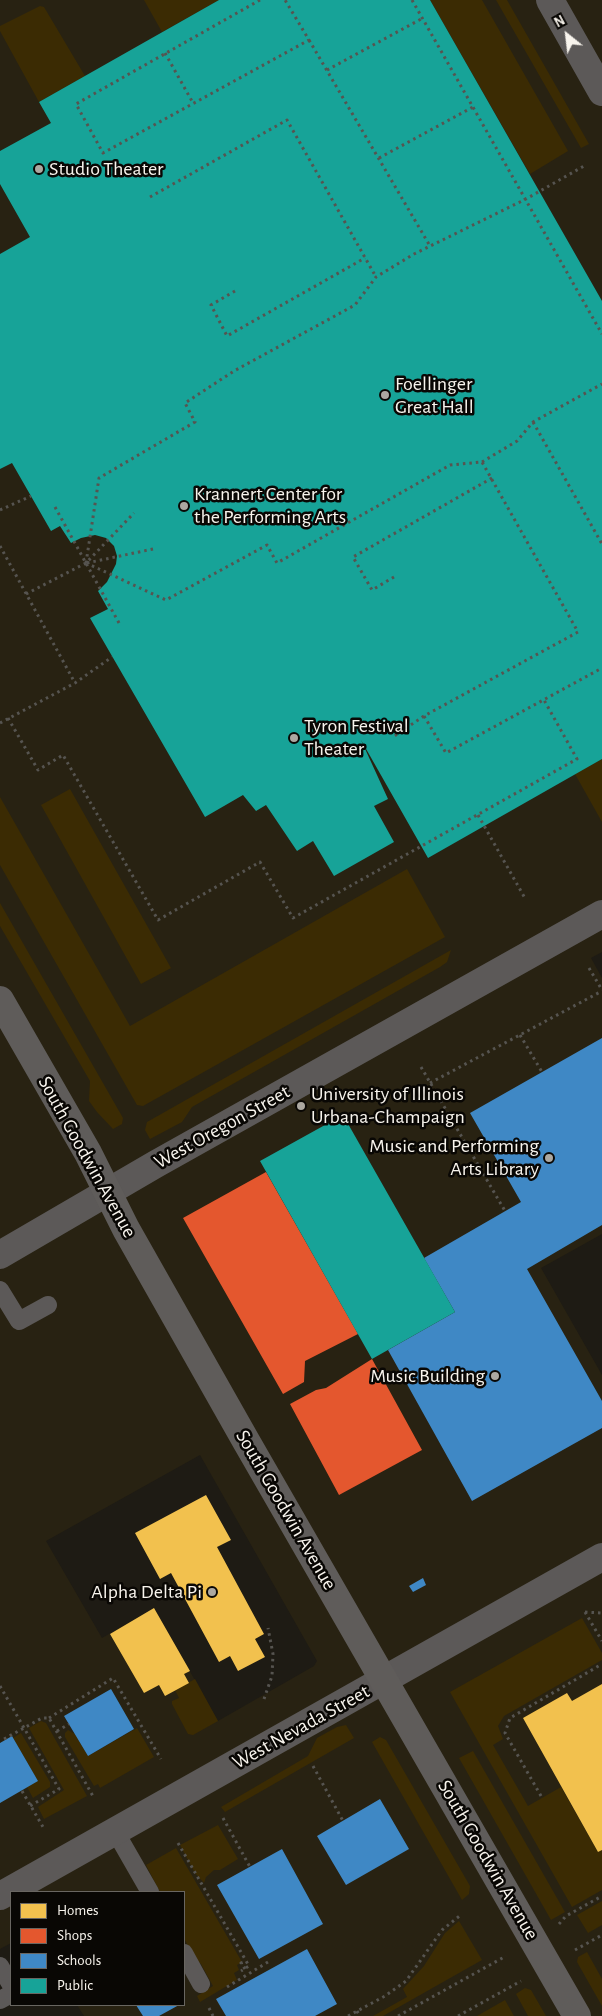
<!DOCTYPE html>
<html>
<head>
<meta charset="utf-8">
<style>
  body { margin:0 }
  #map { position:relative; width:602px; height:2016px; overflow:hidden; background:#1e1b14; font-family:"Alegreya Sans",sans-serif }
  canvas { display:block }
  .legend { position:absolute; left:10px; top:1891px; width:175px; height:115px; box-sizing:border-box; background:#090704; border:1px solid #696661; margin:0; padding:6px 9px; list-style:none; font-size:15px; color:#f8f4ed }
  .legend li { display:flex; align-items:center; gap:10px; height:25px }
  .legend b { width:25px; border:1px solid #696661 }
  .north { position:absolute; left:542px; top:10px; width:50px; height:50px; -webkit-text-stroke:4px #090704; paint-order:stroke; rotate:331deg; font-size:14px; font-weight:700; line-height:20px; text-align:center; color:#f8f4ed }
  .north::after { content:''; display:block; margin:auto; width:18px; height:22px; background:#f8f4ed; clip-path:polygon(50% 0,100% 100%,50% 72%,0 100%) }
</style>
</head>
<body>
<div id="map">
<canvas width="602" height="2016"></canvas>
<ul class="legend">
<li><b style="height:14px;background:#f2c14e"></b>Homes</li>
<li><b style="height:14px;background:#e4572e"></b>Shops</li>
<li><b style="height:14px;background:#3f88c5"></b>Schools</li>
<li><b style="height:14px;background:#17a398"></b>Public</li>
</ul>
<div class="north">N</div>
</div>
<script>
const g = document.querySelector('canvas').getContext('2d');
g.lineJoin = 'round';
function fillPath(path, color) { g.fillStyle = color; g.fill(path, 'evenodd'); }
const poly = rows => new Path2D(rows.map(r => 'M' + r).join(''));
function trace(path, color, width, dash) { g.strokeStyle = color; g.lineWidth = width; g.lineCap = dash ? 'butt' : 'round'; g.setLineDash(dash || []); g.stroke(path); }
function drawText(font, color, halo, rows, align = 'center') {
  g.font = font + ' "Alegreya Sans",sans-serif'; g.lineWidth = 5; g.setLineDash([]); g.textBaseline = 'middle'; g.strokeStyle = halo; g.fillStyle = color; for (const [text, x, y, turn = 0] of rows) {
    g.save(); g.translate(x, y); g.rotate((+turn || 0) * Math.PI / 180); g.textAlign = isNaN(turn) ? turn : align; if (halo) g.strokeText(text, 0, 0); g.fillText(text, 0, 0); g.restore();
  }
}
fillPath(poly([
  [0,0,602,0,602,952,591,958,602,978,602,1234,541,1268,602,1375,602,2016,84,2016,77,2005,184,2005,184,1892,11,1892,11,1943,0,1949],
  [200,1455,317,1661,314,1666,218,1721,154,1608,102,1638,46,1541]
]), '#282212');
fillPath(poly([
  [144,0,219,0,162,32],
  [430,0,482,0,568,151,530,174],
  [496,0,507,0,589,144,581,148],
  [40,6,44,7,85,76,39,102,0,31,0,26],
  [602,759,602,822,575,774],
  [70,789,171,968,141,984,41,805],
  [0,797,130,1026,407,869,445,937,143,1106,137,1105,0,865],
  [0,903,123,1118,122,1124,113,1129,97,1112,89,1101,90,1081,0,926],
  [451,950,447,962,440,967,192,1107,182,1122,150,1139,145,1130,147,1122],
  [582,1618,602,1653,602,1660,504,1716,498,1726,503,1739,493,1745,528,1806,561,1787,598,1852,602,1850,602,1890,572,1907,450,1692],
  [195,1679,218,1721,193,1735,188,1734,172,1704,172,1701,179,1698,175,1690],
  [41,1721,46,1723,87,1796,44,1819,38,1807,64,1790,29,1728],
  [346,1725,354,1738,225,1812,221,1807,308,1756,317,1738,337,1727],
  [137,1728,154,1757,100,1788,98,1784,94,1786,65,1737,65,1733,68,1730,75,1734,88,1756],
  [21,1733,50,1782,50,1787,33,1798,27,1787,38,1781,13,1738],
  [380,1737,386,1740,470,1886,469,1894,462,1900,372,1742],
  [473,1751,565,1912,551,1920,459,1758],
  [218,1825,238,1859,220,1870,214,1870,206,1877,204,1883,195,1873,180,1845],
  [176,1848,242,1962,237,1965,239,1970,234,1973,237,1980,200,2002,197,1996,213,1986,201,1964,194,1958,184,1938,184,1892,160,1892,146,1865],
  [602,1901,602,1925,588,1933,577,1915],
  [459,1921,482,1960,383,2016,373,2016,407,1997,403,1989,424,1966,445,1933],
  [587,1952,602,1979,602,2006,577,1962,578,1957],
  [525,1988,531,1990,546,2016,528,2016,516,1994],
  [505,2000,514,2016,477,2016]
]), '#3b2b03');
fillPath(poly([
  [206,1495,231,1540,217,1547,264,1634,255,1639,265,1657,238,1671,230,1656,219,1662,171,1573,160,1579,135,1533],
  [154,1608,190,1671,184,1674,189,1683,165,1696,159,1685,144,1693,110,1634],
  [602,1684,602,1850,598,1852,523,1718,567,1693,572,1701]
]), '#f2c14e');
fillPath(poly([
  [266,1172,358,1334,305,1361,304,1382,283,1394,183,1218],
  [372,1359,422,1450,339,1495,290,1404,316,1390,326,1388]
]), '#e4572e');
fillPath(poly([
  [602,1038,602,1225,527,1269,602,1401,602,1428,472,1501,388,1350,455,1312,424,1258,521,1202,470,1113],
  [423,1578,426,1585,413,1592,409,1586],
  [111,1689,134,1729,88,1756,64,1716],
  [12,1736,38,1781,0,1803,0,1743],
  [380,1799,409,1849,346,1885,317,1836],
  [282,1849,323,1924,259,1959,217,1885],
  [307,1949,337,2004,315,2016,226,2016,216,1999],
  [136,2005,179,2005,159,2016,143,2016]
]), '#3f88c5');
fillPath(poly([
  [219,0,430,0,602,301,602,759,428,858,361,740,388,799,374,806,394,842,334,876,313,841,297,851,266,805,256,811,243,795,205,817,90,618,108,609,98,591,107,582,116,564,117,556,114,546,106,538,95,535,81,538,71,543,60,526,51,531,12,463,0,469,0,254,30,237,0,184,0,151,51,123,39,102],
  [343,1115,455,1312,372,1359,260,1161]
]), '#17a398');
trace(poly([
  [260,0,76,104,103,153,309,40,285,0],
  [412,0,602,334],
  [309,40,430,246],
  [165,53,193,103],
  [327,70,423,18],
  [379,158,473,107],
  [150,197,287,120,376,277],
  [235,291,211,305,227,336,365,258],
  [533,422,602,544],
  [482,462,517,441,533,422,602,384],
  [55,507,119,623],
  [0,510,31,496],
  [0,546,75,683],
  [86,563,166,600,267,545,277,563,450,465,482,462,578,632,424,716,393,737],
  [86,563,99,478,195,422,185,403,234,371,355,305,376,277,414,254,526,199,584,166],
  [87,563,153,549],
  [394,577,372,590,353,557,492,478],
  [26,594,86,563,134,513],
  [424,716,446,753,602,668],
  [8,718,38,770,63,755,158,920,260,862,293,918,577,759,544,700],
  [0,723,75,683,112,657],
  [478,815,526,900],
  [589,968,602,990],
  [520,1035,542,1072],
  [421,1067,505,1211],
  [430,1083,602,991],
  [585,1612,602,1641],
  [585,1612,602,1613],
  [0,1686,59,1789,30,1806],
  [264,1699,272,1676,273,1654,268,1628],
  [49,1718,113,1678,161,1759],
  [57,1731,69,1724],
  [4,1739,42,1718,49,1718,94,1798],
  [313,1766,343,1821],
  [22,1791,43,1827],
  [541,1796,505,1733,510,1718,602,1664],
  [223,1818,250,1867],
  [178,1843,249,1966,241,1971],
  [559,1924,566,1916,602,1896],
  [575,1950,602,1935],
  [245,1969,241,1963,246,1961],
  [227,1987,268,1962],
  [209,2008,213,2016],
  [357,2011,360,2016],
  [348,2016,385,1996,406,1981,442,1930,462,1914],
  [398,2016,506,1956],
  [458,2016,521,1981]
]), '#565450', 3, [2.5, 4]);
trace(poly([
  [0,1290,19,1321,48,1305],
  [115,1831,150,1892],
  [184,1953,201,1984],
  [0,1966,11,1985],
  [0,2000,11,1994]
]), '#5c5958', 18);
trace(poly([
  [550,0,602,92],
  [0,1255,156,1164,602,914],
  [0,1896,602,1557]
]), '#5c5958', 28);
trace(poly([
  [0,1000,88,1153,126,1229,246,1441,577,2016]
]), '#5f5c5a', 28);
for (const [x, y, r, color] of [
  [39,169,5,"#aca8a1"],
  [385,395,5,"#aca8a1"],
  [184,506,5,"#aca8a1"],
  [294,738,5,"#aca8a1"],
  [301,1106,5,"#aca8a1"],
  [549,1158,5,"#aca8a1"],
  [495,1376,5,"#aca8a1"],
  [212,1592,5,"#aca8a1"]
]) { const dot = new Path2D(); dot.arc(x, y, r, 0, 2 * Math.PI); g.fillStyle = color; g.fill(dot); trace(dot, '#090704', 2); }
drawText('20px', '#f8f4ed', '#090704', [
  ["Studio Theater",49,169],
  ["Foellinger",395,384],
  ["Great Hall",395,407],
  ["Krannert Center for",194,494],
  ["the Performing Arts",194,517],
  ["Tyron Festival",304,726],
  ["Theater",304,749],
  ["University of Illinois",311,1094],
  ["Urbana-Champaign",311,1117],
  ["Music and Performing",539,1146,"right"],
  ["Arts Library",539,1169,"right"],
  ["Music Building",485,1376,"right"],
  ["Alpha Delta Pi",202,1592,"right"]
], 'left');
drawText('20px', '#f8f4ed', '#090704', [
  ["West Oregon Street",222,1127,-29],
  ["South Goodwin Avenue",87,1157,61],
  ["South Goodwin Avenue",286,1510,60],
  ["West Nevada Street",301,1727,-29],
  ["South Goodwin Avenue",488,1860,60]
]);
</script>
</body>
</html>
